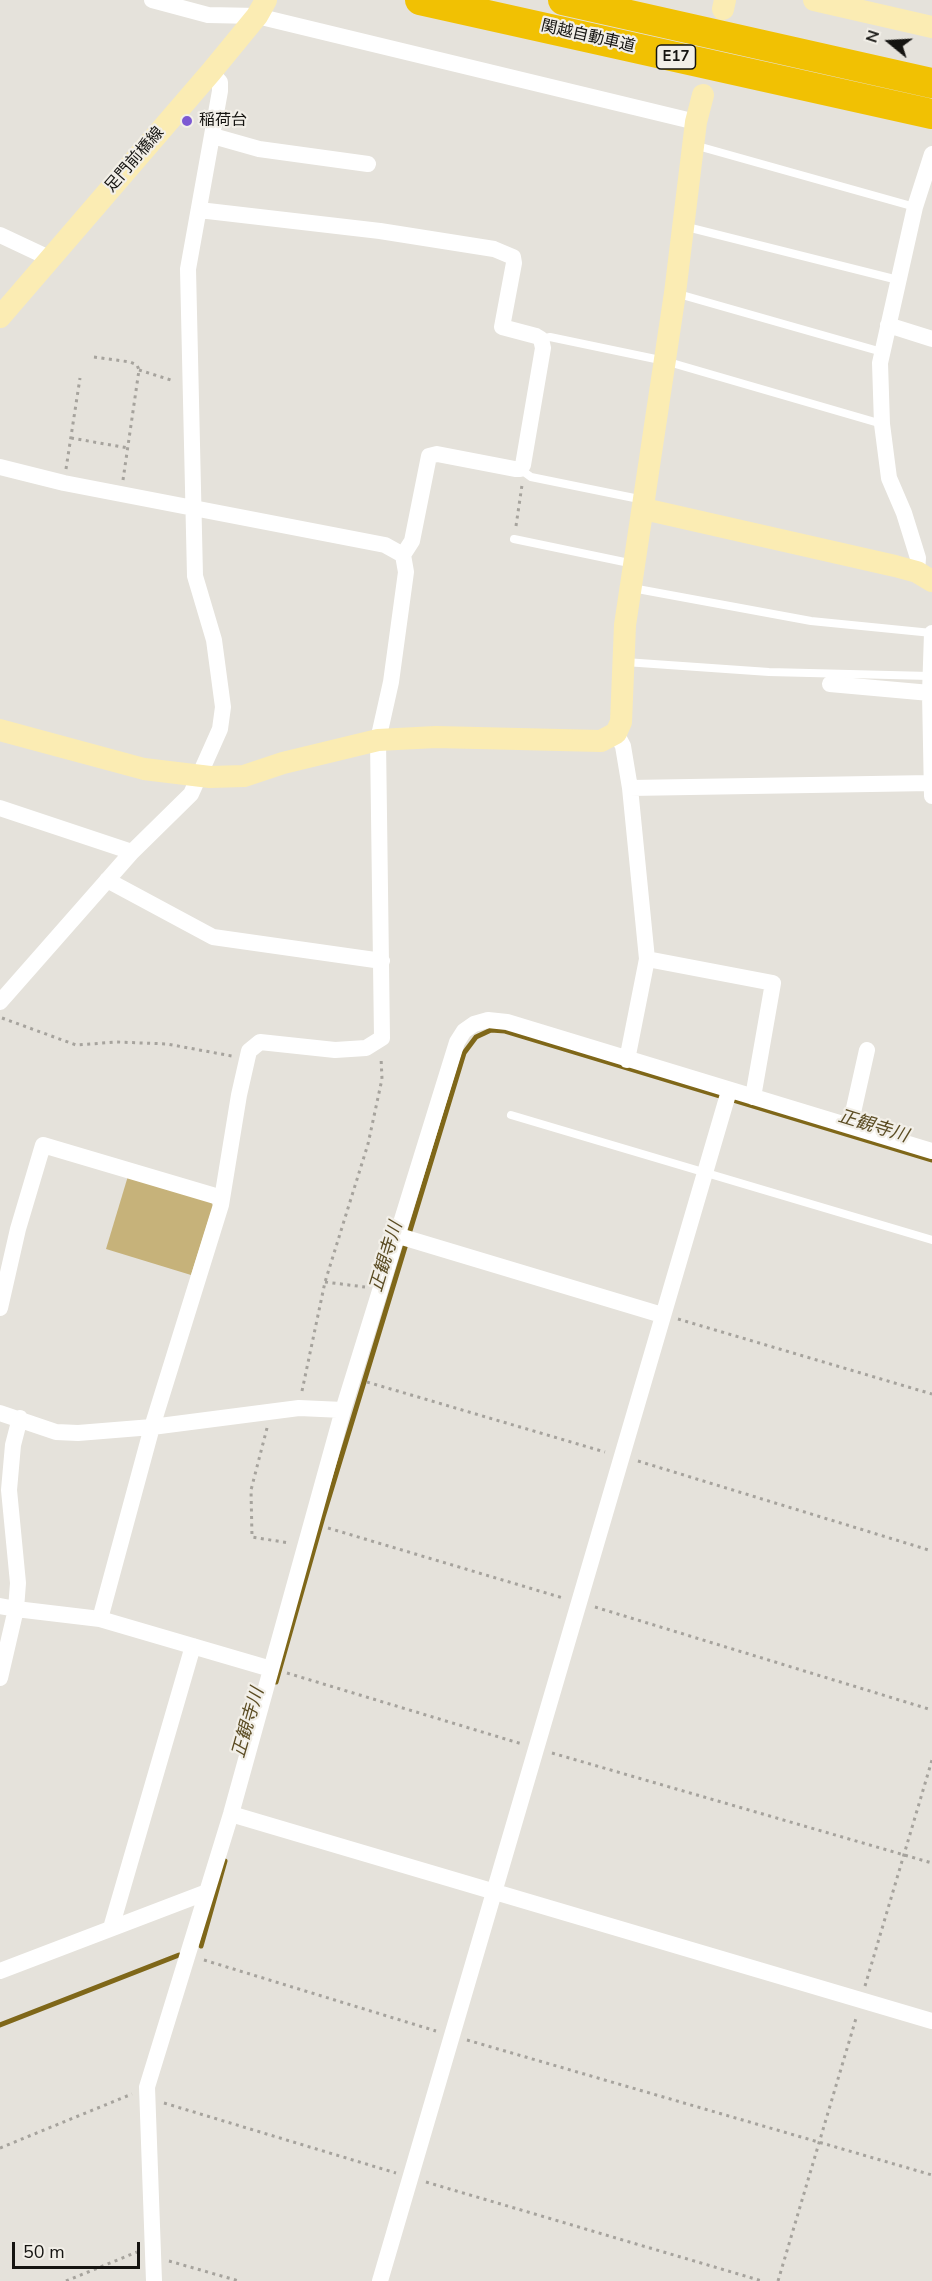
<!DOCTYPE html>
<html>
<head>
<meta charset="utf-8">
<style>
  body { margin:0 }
  #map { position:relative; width:932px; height:2281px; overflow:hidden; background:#e5e2db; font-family:"Nunito Sans",sans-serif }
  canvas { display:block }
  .north { position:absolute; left:860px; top:12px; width:60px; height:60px; -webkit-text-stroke:4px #f2efe8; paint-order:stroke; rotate:288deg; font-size:16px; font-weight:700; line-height:24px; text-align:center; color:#151411 }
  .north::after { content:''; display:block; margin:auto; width:21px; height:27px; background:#151411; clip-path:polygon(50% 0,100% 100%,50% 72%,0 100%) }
  .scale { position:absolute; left:12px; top:2242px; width:128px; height:27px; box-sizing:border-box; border:3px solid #151411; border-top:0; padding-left:8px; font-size:18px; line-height:21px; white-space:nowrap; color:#151411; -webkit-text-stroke:4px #f2efe8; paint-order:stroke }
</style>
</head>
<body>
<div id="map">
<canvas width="932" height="2281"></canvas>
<div class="north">N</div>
<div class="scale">50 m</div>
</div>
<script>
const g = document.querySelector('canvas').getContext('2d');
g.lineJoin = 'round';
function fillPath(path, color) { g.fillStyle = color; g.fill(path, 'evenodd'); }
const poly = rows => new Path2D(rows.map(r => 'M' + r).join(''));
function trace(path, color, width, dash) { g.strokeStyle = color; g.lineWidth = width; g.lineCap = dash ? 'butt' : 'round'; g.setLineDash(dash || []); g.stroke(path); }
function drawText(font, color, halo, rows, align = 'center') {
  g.font = font + ' "Nunito Sans","Noto Sans JP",sans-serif'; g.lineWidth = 4.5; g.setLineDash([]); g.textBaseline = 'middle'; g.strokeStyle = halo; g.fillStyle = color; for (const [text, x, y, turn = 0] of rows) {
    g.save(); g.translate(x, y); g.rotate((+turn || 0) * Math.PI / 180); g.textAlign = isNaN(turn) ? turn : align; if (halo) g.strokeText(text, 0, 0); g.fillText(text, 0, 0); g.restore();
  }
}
fillPath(poly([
  [128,1176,210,1199,213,1206,191,1275,106,1249]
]), '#c6b27a');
trace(poly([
  [276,1682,323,1517,464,1053,476,1037,491,1030,505,1031,932,1160],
  [201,1946,225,1861],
  [0,2025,179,1955]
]), '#7f6719', 5);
trace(poly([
  [94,357,130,362,137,365,139,370,123,480],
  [139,370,174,381],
  [71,438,128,448],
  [66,469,80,378],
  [516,526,522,485],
  [2,1018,76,1045,117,1042,167,1044,232,1056],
  [325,1282,365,1287],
  [678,1319,932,1394],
  [367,1382,605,1452],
  [302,1391,325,1282,368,1144,382,1079,381,1057],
  [267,1428,251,1490,252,1537,289,1543],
  [638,1461,932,1551],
  [328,1528,563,1598],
  [595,1607,932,1710],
  [287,1673,522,1744],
  [552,1753,932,1863],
  [204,1960,436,2031],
  [865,1986,932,1760],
  [467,2040,932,2175],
  [164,2103,396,2173],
  [0,2148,132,2094],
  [426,2182,762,2281],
  [169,2261,239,2281],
  [66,2281,137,2252],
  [778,2281,857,2015]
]), '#a6a39d', 3, [3, 4.5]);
trace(poly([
  [694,145,915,207],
  [683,226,898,280],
  [675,293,882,352],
  [541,339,550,337,665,361,882,424],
  [520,469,531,477,644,500],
  [514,539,634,564],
  [632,588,811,621,932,633],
  [625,662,769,672,930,676],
  [511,1115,932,1240]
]), '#fff', 8);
trace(poly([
  [152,0,208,15,257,16,696,122],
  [213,136,259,149,368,164],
  [199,210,380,231,494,249,513,257,514,263,502,327,536,336,541,339,543,348,523,465,520,469,515,469,437,454,429,456,412,541,403,555],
  [0,235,49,258],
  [888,325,932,339],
  [0,467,64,483,385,545,403,555,406,572,391,682,378,740,382,1038,366,1048,335,1050,260,1042,249,1051,239,1095,221,1205,152,1427,100,1619,16,1609,0,1678],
  [917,572,918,558,904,513,889,478,882,424,880,363,915,207,932,154],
  [932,633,930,693,932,796],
  [830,684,930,693],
  [616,733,623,746,630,788,647,959,627,1060],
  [630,788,931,783],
  [0,808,132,852],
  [107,880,213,937,382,961],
  [647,959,773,983,753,1097],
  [0,1002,132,852,191,794,220,729,223,707,214,640,195,576,188,269,220,91,220,82,211,72],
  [850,1126,867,1050],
  [399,1236,662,1315],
  [0,1308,18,1229,43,1145,222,1198],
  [0,1413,56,1432,78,1433,152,1427,299,1408,343,1410],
  [0,1606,16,1609,18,1583,9,1490,13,1445,20,1418],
  [100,1619,271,1669],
  [231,1814,932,2021],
  [111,1928,193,1646],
  [0,1971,207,1892],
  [154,2281,147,2087,231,1814,343,1410,457,1042,464,1031,474,1024,488,1020,507,1022,932,1151],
  [380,2281,729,1091]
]), '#fff', 16);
trace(poly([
  [814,0,932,27],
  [723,9,725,0],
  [0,317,211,72,257,16,266,0],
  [644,509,895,566,917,572,932,581],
  [0,730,144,769,210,777,244,776,283,763,378,740,436,737,601,741,616,733,621,722,625,625,675,293,696,122,703,95]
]), '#fbecb3', 22);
trace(poly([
  [420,0,932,114],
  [563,0,932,83]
]), '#f1c103', 30);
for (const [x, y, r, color] of [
  [187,121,6,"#7c59d3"]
]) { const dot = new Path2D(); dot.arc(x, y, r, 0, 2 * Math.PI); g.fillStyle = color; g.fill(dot); trace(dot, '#f2efe8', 2); }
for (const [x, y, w] of [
  [676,57,39]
]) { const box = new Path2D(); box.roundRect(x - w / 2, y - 12, w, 24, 4.5); g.fillStyle = '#f2efe8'; g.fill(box); trace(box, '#151411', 1.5); }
drawText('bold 15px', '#151411', null, [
  ["E17",676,57]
]);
drawText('16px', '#151411', '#f2efe8', [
  ["関越自動車道",588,37,13],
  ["足門前橋線",135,160,-49]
]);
drawText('16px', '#151411', '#f2efe8', [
  ["稲荷台",199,121]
], 'left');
drawText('italic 18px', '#5b4c23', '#f2efe8', [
  ["正観寺川",873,1127,17],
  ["正観寺川",387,1257,-73],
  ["正観寺川",249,1723,-74]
]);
</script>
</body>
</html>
